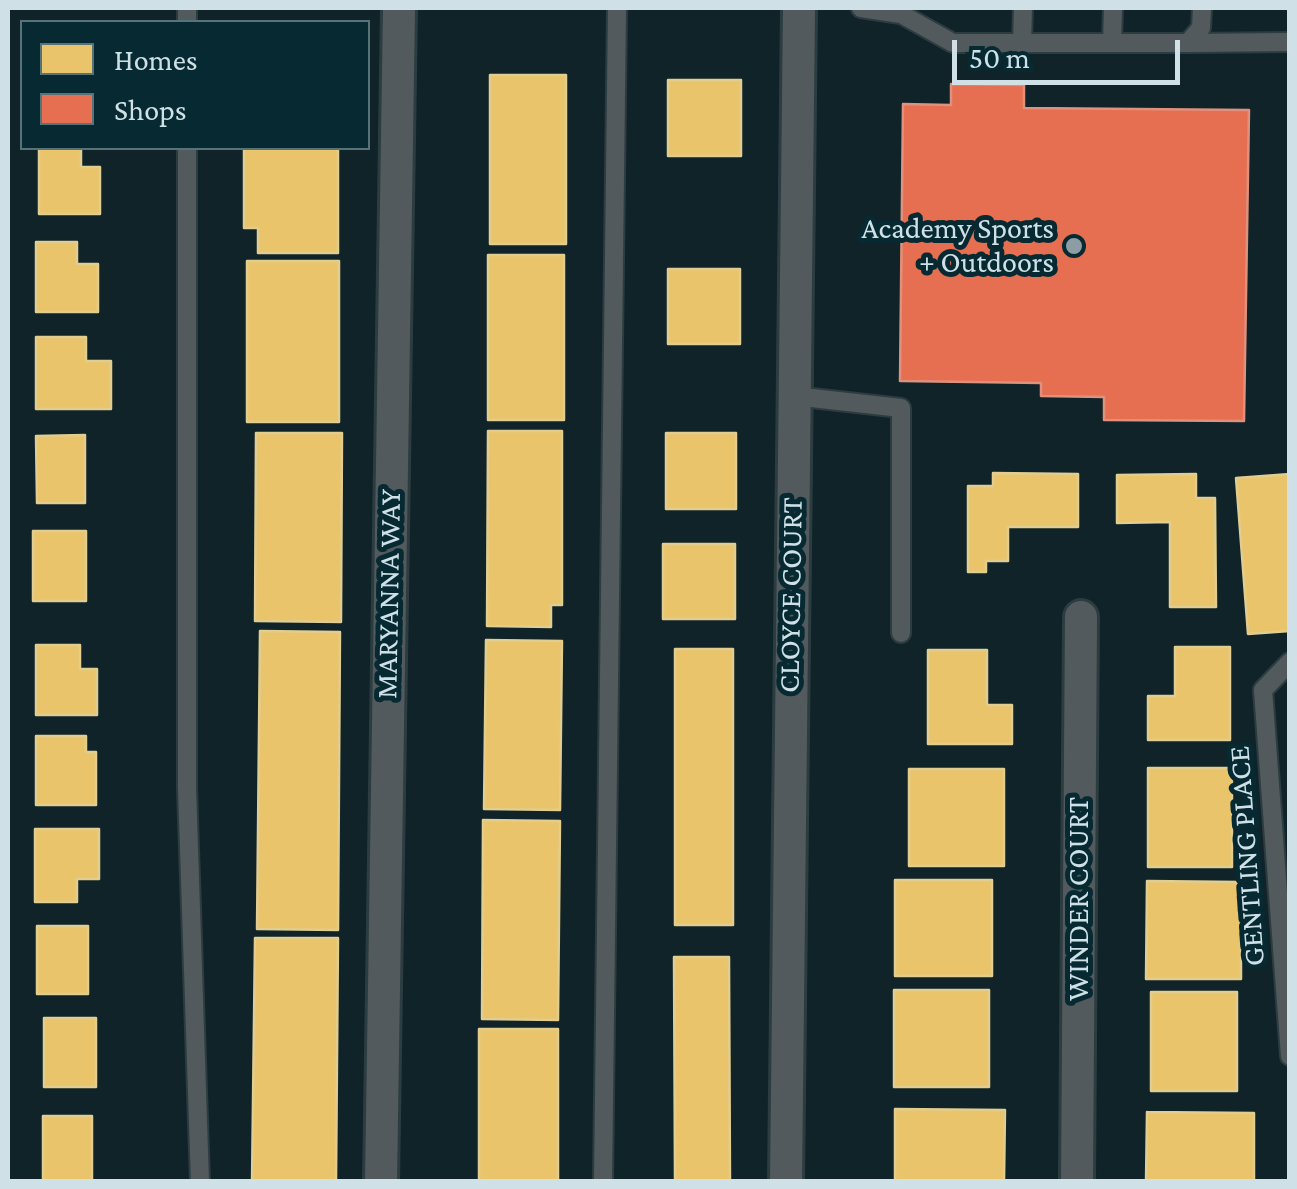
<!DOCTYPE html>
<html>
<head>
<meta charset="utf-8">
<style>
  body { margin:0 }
  #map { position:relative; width:1297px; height:1189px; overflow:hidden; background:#102328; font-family:"Crimson Pro",serif }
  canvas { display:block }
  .frame { position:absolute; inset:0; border:10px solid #cfe1e7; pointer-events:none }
  .legend { position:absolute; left:20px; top:20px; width:350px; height:130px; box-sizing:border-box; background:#062932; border:2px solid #56737a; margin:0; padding:12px 18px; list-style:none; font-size:30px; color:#cfe1e7 }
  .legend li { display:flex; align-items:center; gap:20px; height:50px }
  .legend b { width:50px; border:2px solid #56737a }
  .scale { position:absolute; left:952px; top:40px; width:228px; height:45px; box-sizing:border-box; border:5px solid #cfe1e7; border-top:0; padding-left:12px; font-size:30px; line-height:35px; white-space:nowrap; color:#cfe1e7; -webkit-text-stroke:8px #062932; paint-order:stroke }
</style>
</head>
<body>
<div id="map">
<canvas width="1297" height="1189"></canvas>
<div class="frame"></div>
<ul class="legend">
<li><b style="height:28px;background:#e9c46a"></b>Homes</li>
<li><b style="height:28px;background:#e76f51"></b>Shops</li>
</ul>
<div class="scale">50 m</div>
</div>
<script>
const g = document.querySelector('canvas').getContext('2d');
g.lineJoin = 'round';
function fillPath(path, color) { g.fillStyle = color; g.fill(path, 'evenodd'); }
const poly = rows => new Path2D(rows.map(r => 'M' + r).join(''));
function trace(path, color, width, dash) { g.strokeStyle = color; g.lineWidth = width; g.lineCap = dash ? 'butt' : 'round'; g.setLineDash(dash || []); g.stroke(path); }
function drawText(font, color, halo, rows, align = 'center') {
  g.font = font + ' "Crimson Pro",serif'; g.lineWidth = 10; g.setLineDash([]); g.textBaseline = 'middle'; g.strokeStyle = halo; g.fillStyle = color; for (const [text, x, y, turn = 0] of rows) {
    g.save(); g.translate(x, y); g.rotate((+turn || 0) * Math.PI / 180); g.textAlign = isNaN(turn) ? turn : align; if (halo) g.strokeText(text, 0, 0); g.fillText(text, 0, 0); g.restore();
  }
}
const homes = poly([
  [490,75,566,75,566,244,490,244,490,75],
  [668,80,741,80,741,156,668,156,668,80],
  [39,148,81,148,81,167,100,167,100,214,39,214,39,148],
  [244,148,338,148,338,253,258,253,258,228,244,228,244,148],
  [36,242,77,242,77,264,98,264,98,312,36,312,36,242],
  [488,255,564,255,564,420,488,420,488,255],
  [247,261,339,261,339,422,247,422,247,261],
  [668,269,740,269,740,344,668,344,668,269],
  [36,337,86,337,86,361,111,361,111,409,36,409,36,337],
  [488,431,562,431,562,605,551,605,551,627,487,626,488,431],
  [256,433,342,433,341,622,255,621,256,433],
  [666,433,736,433,736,509,666,509,666,433],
  [85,435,85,503,37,503,36,436,85,435],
  [993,473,1078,474,1078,527,1008,527,1008,561,986,561,986,572,968,572,968,486,993,486,993,473],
  [1196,474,1196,498,1215,498,1216,607,1170,607,1170,522,1117,523,1117,475,1196,474],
  [1290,474,1290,631,1248,634,1236,478,1290,474],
  [33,531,86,531,86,601,33,601,33,531],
  [663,544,735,544,735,619,663,619,663,544],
  [260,631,340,632,338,930,257,929,260,631],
  [486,640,562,641,560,810,484,809,486,640],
  [36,645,80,645,80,669,97,669,97,715,36,715,36,645],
  [1175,647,1230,647,1230,740,1148,740,1148,696,1175,696,1175,647],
  [675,649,733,649,733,925,675,925,675,649],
  [928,650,987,650,987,705,1012,705,1012,744,928,744,928,650],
  [36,736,86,736,86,752,96,752,96,805,36,805,36,736],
  [1148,768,1232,768,1232,867,1148,867,1148,768],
  [909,769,1004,769,1004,866,909,866,909,769],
  [483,820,560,821,558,1020,482,1019,483,820],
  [35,829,99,829,99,879,77,879,77,902,35,902,35,829],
  [895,880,992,880,992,976,895,976,895,880],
  [1147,881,1241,882,1241,979,1146,979,1147,881],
  [37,926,88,926,88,994,37,994,37,926],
  [255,938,338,938,336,1182,252,1182,255,938],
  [674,957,729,957,730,1182,675,1182,674,957],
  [894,990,989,990,989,1087,894,1087,894,990],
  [1151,992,1237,992,1237,1091,1151,1091,1151,992],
  [44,1018,96,1018,96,1087,44,1087,44,1018],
  [479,1029,558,1029,558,1182,479,1182,479,1029],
  [895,1109,1005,1110,1004,1182,895,1182,895,1109],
  [1147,1112,1254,1113,1254,1182,1146,1182,1147,1112],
  [43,1116,92,1116,92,1182,43,1182,43,1116]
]);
fillPath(homes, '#e9c46a');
trace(homes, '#e1cd90', 2.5);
const shops = poly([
  [951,84,1024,85,1024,108,1249,110,1244,421,1104,420,1104,397,1041,396,1041,383,900,381,903,104,951,105,951,84]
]);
fillPath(shops, '#e76f51');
trace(shops, '#e0917e', 2.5);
const lane = poly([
  [861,8,901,14,953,43,1188,43,1201,28,1202,8],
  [187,22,187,8],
  [1022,43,1023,8],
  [1112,43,1113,8],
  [1188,43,1290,42],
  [187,148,187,788,200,1182],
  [794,396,901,408,901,633],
  [1290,662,1263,690,1290,1056],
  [603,1182,617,8]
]);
const street = poly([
  [381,1182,399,8],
  [786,1182,799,8],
  [1077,1182,1081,617]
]);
trace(lane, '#2c3d41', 22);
trace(street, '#2c3d41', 38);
trace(lane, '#535a5d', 18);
trace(street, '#535a5d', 32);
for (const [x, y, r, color] of [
  [1074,246,10,"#8c9ea4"]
]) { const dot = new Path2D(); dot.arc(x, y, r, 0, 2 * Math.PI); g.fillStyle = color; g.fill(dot); trace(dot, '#062932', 4); }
drawText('30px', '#cfe1e7', '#062932', [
  ["Academy Sports",1054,229],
  ["+ Outdoors",1054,263]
], 'right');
drawText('30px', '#cfe1e7', '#062932', [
  ["MARYANNA WAY",389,594,-89],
  ["CLOYCE COURT",791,595,-89],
  ["GENTLING PLACE",1247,856,-94],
  ["WINDER COURT",1079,899,-90]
]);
</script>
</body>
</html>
